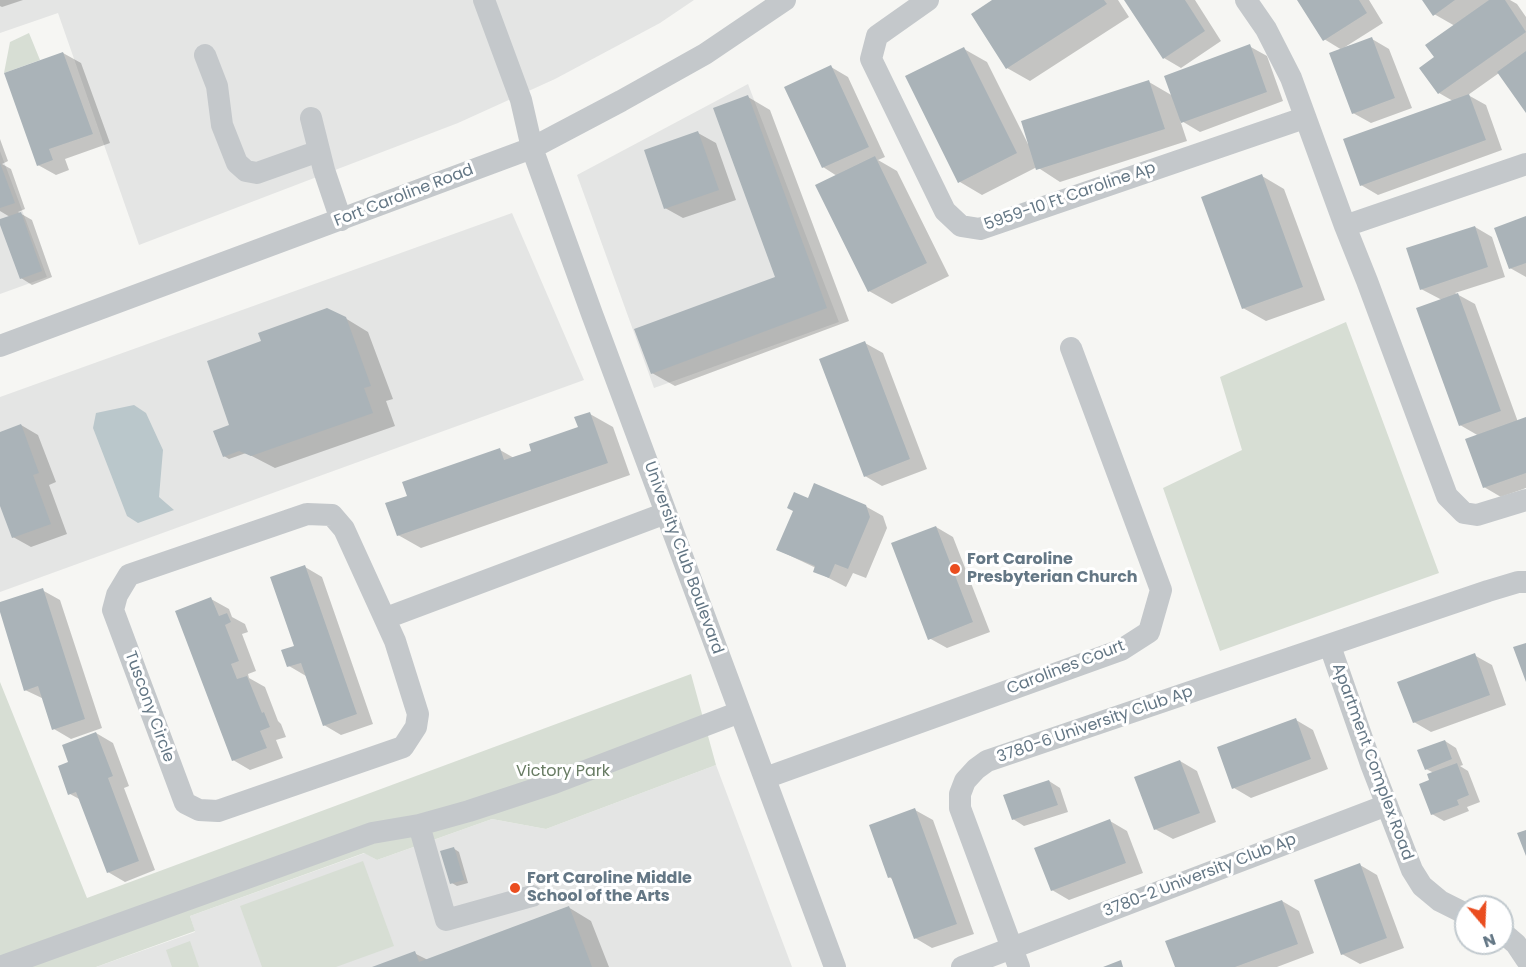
<!DOCTYPE html>
<html>
<head>
<meta charset="utf-8">
<style>
  body { margin:0 }
  #map { position:relative; width:1526px; height:967px; overflow:hidden; background:#f6f6f3; font-family:Poppins,sans-serif }
  canvas { display:block }
  .north { position:absolute; left:1454px; top:895px; width:60px; height:60px; box-sizing:border-box; background:#fff; border:2px solid #c1c9ce; border-radius:50%; rotate:161deg; font-size:16px; font-weight:700; line-height:24px; text-align:center; color:#647785 }
  .north::after { content:''; display:block; margin:auto; width:21px; height:27px; background:#ea4d1f; clip-path:polygon(50% 0,100% 100%,50% 72%,0 100%) }
</style>
</head>
<body>
<div id="map">
<canvas width="1526" height="967"></canvas>
<div class="north">N</div>
</div>
<script>
const g = document.querySelector('canvas').getContext('2d');
g.lineJoin = 'round';
function fillPath(path, color) { g.fillStyle = color; g.fill(path, 'evenodd'); }
const poly = rows => new Path2D(rows.map(r => 'M' + r).join(''));
function trace(path, color, width, dash) { g.strokeStyle = color; g.lineWidth = width; g.lineCap = dash ? 'butt' : 'round'; g.setLineDash(dash || []); g.stroke(path); }
function drawText(font, color, halo, rows, align = 'center') {
  g.font = font + ' Poppins,sans-serif'; g.lineWidth = 6; g.setLineDash([]); g.textBaseline = 'middle'; g.strokeStyle = halo; g.fillStyle = color; for (const [text, x, y, turn = 0] of rows) {
    g.save(); g.translate(x, y); g.rotate((+turn || 0) * Math.PI / 180); g.textAlign = isNaN(turn) ? turn : align; if (halo) g.strokeText(text, 0, 0); g.fillText(text, 0, 0); g.restore();
  }
}
fillPath(poly([
  [0,0,694,0,660,23,555,79,458,123,139,245,58,13,0,33],
  [748,84,839,322,654,388,577,175],
  [0,151,47,277,0,294],
  [512,213,584,380,0,592,0,397],
  [716,765,792,967,96,967,195,932,190,916,365,853,377,860,492,819,546,829]
]), '#e4e5e4');
fillPath(poly([
  [29,33,40,60,4,73,10,42],
  [1346,322,1439,573,1220,651,1163,488,1242,450,1220,377],
  [691,674,716,765,546,829,492,819,377,860,364,853,190,916,195,931,96,967,0,967,0,682,87,898],
  [363,861,394,946,336,967,262,967,240,906],
  [190,941,199,967,172,967,166,950]
]), '#d7ded4');
fillPath(poly([
  [134,405,146,413,163,450,159,497,174,510,138,523,127,516,93,428,96,413]
]), '#bac7cb');
fillPath(poly([
  [0,0,23,0,2,7,0,6],
  [995,0,1118,0,1129,17,1030,81,1007,68],
  [1126,0,1195,0,1221,41,1181,68,1164,58],
  [1299,0,1369,0,1383,23,1345,47,1372,39,1389,49,1412,108,1371,123,1353,113,1342,50,1324,39],
  [1424,0,1510,0,1517,4,1526,17,1526,111,1499,73,1468,95,1486,105,1502,150,1378,195,1361,185,1453,101,1439,93,1436,58,1455,26,1434,14],
  [1249,46,1267,56,1283,101,1200,132,1180,120,1187,141,1060,182,1037,167,982,195,960,182,964,49,987,62,1028,144,1149,82,1173,96],
  [63,53,81,63,110,143,65,159,69,170,56,175,38,165],
  [831,67,848,77,885,157,878,160,897,171,949,276,892,304,869,291,837,176,823,167],
  [748,97,770,110,849,321,675,386,652,373,777,278],
  [698,133,716,143,736,200,683,218,665,208],
  [0,139,8,161,2,164,11,169,25,209,18,212,32,220,52,277,32,285,21,278,10,217,0,211],
  [1262,176,1284,189,1325,300,1266,321,1243,308],
  [1526,218,1526,277,1510,268],
  [1475,227,1492,237,1505,277,1455,293,1475,304,1518,422,1526,419,1526,488,1501,497,1484,487,1479,436,1460,425,1442,300,1421,289],
  [345,318,368,332,393,399,386,401,395,426,275,468,246,453,229,459,224,456,229,426],
  [865,343,883,353,927,469,882,486,865,476],
  [590,414,613,427,630,475,421,548,398,535,409,497,500,450,514,458,533,451,580,428],
  [21,425,38,435,56,482,49,485,67,534,31,547,13,537,0,502,0,433],
  [809,500,865,506,883,516,887,528,866,578,853,573,846,587,815,571,816,568,778,550],
  [936,527,953,537,990,632,947,648,929,638],
  [305,567,322,577,373,724,341,735,324,725,306,676,289,666,296,647],
  [42,590,60,600,102,728,71,739,54,729,44,699,25,690,0,608,0,603],
  [211,599,229,609,232,617,245,624,248,632,242,634,256,671,248,674,249,678,265,687,278,721,281,724,286,737,276,740,283,758,250,770,233,760],
  [1474,655,1492,665,1506,705,1431,732,1414,722],
  [1296,720,1313,730,1328,769,1251,798,1234,788],
  [96,733,113,743,129,786,124,788,155,870,125,882,108,872,81,800,70,794,70,763],
  [1445,741,1456,748,1463,765,1460,766,1468,771,1480,802,1467,807,1469,811,1444,821,1432,814,1431,781,1434,773,1426,769],
  [1180,761,1197,771,1216,822,1173,839,1155,829],
  [1049,781,1060,788,1068,812,1024,826,1013,819],
  [915,810,933,820,974,934,932,948,915,938,894,880,889,877],
  [1110,821,1127,831,1143,873,1069,900,1052,890],
  [453,848,459,852,468,883,457,886,452,883],
  [1360,865,1377,875,1404,948,1360,964,1342,954],
  [1282,901,1299,911,1314,953,1277,967,1176,967],
  [568,907,591,921,609,967,376,967,414,953,428,960]
]), '#0003');
fillPath(poly([
  [992,0,1104,0,1107,4,1006,69,971,14],
  [1124,0,1185,0,1205,31,1163,59],
  [1297,0,1359,0,1367,13,1323,41],
  [1422,0,1455,0,1433,16],
  [1489,0,1505,0,1526,32,1438,94,1419,68,1434,57,1425,45],
  [1372,37,1395,98,1352,114,1329,53],
  [1250,44,1267,92,1181,123,1164,76],
  [964,47,1017,153,958,183,905,76],
  [1526,51,1526,113,1497,72],
  [63,52,93,134,49,149,53,160,37,166,4,73],
  [831,65,869,147,822,168,784,87],
  [1149,80,1165,129,1036,170,1021,121],
  [1469,94,1486,140,1360,186,1343,139],
  [748,95,827,308,651,374,634,329,775,277,713,108],
  [698,131,719,190,664,209,644,150],
  [875,156,927,263,868,292,815,185],
  [0,163,15,203,0,208],
  [1262,174,1303,287,1242,309,1201,197],
  [21,212,42,271,20,279,0,225,0,219],
  [1526,216,1526,263,1509,269,1494,228],
  [1475,226,1488,267,1420,290,1406,248],
  [1458,293,1501,411,1459,426,1416,308],
  [327,308,346,317,371,386,364,388,373,413,251,456,239,451,223,457,213,431,229,425,207,361,261,341,258,333],
  [865,341,910,459,864,477,819,359],
  [590,412,608,463,397,536,385,503,407,496,402,482,500,448,504,460,531,451,529,444,578,427,574,417],
  [1526,417,1526,473,1483,488,1465,439],
  [21,424,39,473,33,475,51,524,12,538,0,506,0,432],
  [814,483,866,505,870,517,848,569,835,564,829,578,813,572,815,566,776,550,793,511,787,508,794,492,808,498],
  [936,526,973,622,928,640,891,543],
  [305,565,357,714,323,726,301,663,287,667,281,650,294,646,270,577],
  [43,588,85,719,52,730,38,686,24,691,0,612,0,602],
  [211,597,219,616,227,613,231,622,225,625,239,661,231,664,237,679,247,676,262,713,264,712,270,727,260,731,267,748,232,761,175,611],
  [1526,643,1526,682,1513,647],
  [1475,653,1490,695,1413,723,1397,682],
  [1296,718,1311,759,1232,789,1217,747],
  [96,732,113,776,108,778,139,861,107,873,76,792,68,795,58,766,68,762,62,745],
  [1445,740,1452,759,1425,770,1417,750],
  [1180,760,1200,813,1154,830,1134,777],
  [1457,763,1469,795,1457,800,1459,805,1431,815,1419,784,1429,780,1427,774],
  [1049,780,1058,805,1012,820,1003,795],
  [915,808,957,924,914,939,891,877,888,878,869,825],
  [1110,819,1126,863,1051,891,1034,848],
  [1526,830,1526,856,1517,833],
  [454,847,464,880,450,884,440,851],
  [1360,863,1387,938,1341,955,1314,880],
  [1282,900,1298,944,1235,967,1175,967,1165,941],
  [569,906,592,967,372,967,415,951,419,962],
  [1121,960,1123,967,1103,967]
]), '#aab3b8');
trace(poly([
  [484,0,521,100,532,148,592,314,835,967],
  [928,0,877,36,871,59,945,211,961,226,980,229,1304,118],
  [1246,0,1266,29,1291,78,1345,226,1367,281,1447,496,1464,513,1477,515,1526,500],
  [205,55,217,86,222,125,237,163,246,171,257,173,319,151],
  [311,118,324,170,341,220],
  [1345,226,1526,164],
  [0,346,532,148,621,101,705,54,785,0],
  [307,514,332,515,344,529,395,641,418,714,416,727,403,747,218,811,199,810,185,803,113,610,117,595,129,575,307,514],
  [386,618,666,513],
  [1330,646,1371,764,1412,870,1422,886,1440,901,1466,914],
  [765,778,1121,650,1149,632,1161,590,1071,348],
  [419,825,446,920,532,896],
  [1502,932,1516,944,1526,959],
  [0,967,372,833,419,825,469,811,554,783,740,712],
  [962,967,1387,805],
  [1019,967,960,808,960,794,965,781,976,769,987,761,1488,591,1518,582,1526,582]
]), '#c4c8cb', 22);
for (const [x, y, r, color] of [
  [955,569,6,"#ea4d1f"],
  [515,888,6,"#ea4d1f"]
]) { const dot = new Path2D(); dot.arc(x, y, r, 0, 2 * Math.PI); g.fillStyle = color; g.fill(dot); trace(dot, '#fff', 2); }
drawText('16px', '#647785', '#fff', [
  ["Fort Caroline Road",404,196,-21],
  ["5959-10 Ft Caroline Ap",1070,197,-19],
  ["University Club Boulevard",683,558,70],
  ["Carolines Court",1066,668,-21],
  ["Tuscony Circle",149,707,70],
  ["3780-6 University Club Ap",1095,725,-19],
  ["Apartment Complex Road",1372,762,70],
  ["3780-2 University Club Ap",1200,876,-21]
]);
drawText('bold 16px', '#647785', '#fff', [
  ["Fort Caroline",967,560],
  ["Presbyterian Church",967,578],
  ["Fort Caroline Middle",527,879],
  ["School of the Arts",527,897]
], 'left');
drawText('16px', '#687c63', '#fff', [
  ["Victory Park",563,772]
]);
</script>
</body>
</html>
